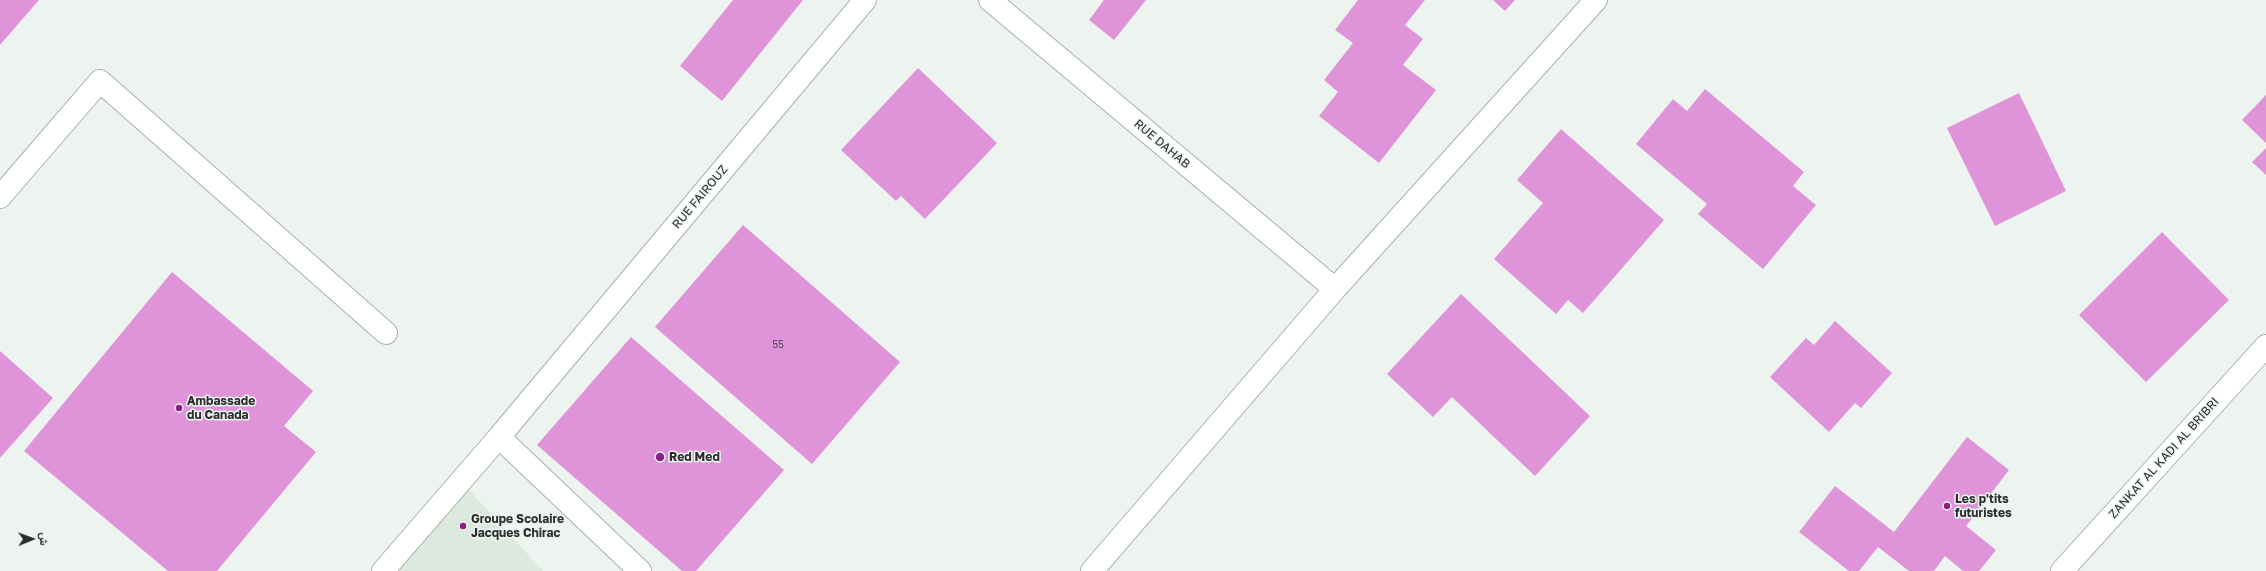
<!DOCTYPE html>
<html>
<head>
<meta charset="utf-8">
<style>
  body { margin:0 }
  #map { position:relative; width:2266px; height:571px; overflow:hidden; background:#edf4ef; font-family:"Golos Text",Vazirmatn,sans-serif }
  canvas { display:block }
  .north { position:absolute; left:12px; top:519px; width:40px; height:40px; -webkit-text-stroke:3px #edf4ef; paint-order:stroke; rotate:89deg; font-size:11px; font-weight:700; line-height:16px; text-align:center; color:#2b2e2c }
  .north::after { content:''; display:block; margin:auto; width:14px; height:18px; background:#2b2e2c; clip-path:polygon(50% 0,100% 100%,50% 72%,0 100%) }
</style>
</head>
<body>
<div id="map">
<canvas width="2266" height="571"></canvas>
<div class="north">ش</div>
</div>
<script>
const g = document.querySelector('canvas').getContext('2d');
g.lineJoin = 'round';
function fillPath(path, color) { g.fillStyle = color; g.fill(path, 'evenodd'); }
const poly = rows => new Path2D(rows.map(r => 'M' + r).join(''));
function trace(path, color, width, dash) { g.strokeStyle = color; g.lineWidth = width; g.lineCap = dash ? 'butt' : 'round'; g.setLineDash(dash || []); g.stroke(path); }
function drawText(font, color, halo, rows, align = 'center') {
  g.font = font + ' "Golos Text",sans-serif'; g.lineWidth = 3; g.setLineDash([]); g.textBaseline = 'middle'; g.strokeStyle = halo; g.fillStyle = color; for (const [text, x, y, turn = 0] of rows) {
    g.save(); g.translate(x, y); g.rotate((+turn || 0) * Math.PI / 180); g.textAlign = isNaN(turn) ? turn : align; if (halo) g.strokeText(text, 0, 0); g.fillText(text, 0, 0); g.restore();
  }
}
fillPath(poly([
  [461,481,543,571,387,571]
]), '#dbe9df');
fillPath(poly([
  [0,0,39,0,0,45],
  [733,0,803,0,722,101,680,66],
  [1104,0,1146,0,1114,40,1089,20],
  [1358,0,1425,0,1405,25,1423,39,1403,65,1436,90,1379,163,1319,116,1338,92,1324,80,1353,43,1335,30],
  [1493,0,1515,0,1505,11],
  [918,68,997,143,925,219,901,196,896,201,841,150],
  [1705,89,1804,172,1793,186,1816,205,1763,269,1698,214,1707,204,1636,144,1673,99,1687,111],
  [2019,93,2066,191,1995,226,1947,128],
  [2266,95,2266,143,2242,120],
  [1561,129,1664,220,1583,313,1568,300,1556,314,1494,259,1543,203,1517,180],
  [2266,148,2266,175,2252,162],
  [743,225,900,362,812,464,655,327],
  [2162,232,2229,300,2146,382,2079,315],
  [172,272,313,391,284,426,316,452,217,571,168,571,24,451],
  [1461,294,1590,416,1535,476,1452,397,1433,417,1387,374],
  [1835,321,1892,373,1861,408,1855,403,1829,432,1770,377,1806,338,1814,345],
  [631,337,784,470,696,571,682,571,537,445],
  [0,351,53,398,0,458],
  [1967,437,2009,470,1966,526,1996,550,1979,571,1963,571,1945,556,1934,571,1909,571,1878,547,1859,571,1849,571,1799,532,1835,486,1894,532]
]), '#df93d8');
const minor = poly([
  [990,0,1335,289],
  [0,197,100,81,386,333],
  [383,571,499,437],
  [640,571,499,437,865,0],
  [1092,571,1335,289,1596,0],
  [2062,571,2266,346]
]);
trace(minor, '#aab0ab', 24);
trace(minor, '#fff', 22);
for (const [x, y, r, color] of [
  [179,408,4,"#8a2086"],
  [660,457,5,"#8a2086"],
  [1947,506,4,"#8a2086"],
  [463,526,4,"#8a2086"]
]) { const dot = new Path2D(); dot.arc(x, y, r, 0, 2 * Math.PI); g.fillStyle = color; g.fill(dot); trace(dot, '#edf4ef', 1.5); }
drawText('10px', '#584757', null, [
  ["55",778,345]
]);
drawText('12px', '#2b2e2c', '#edf4ef', [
  ["RUE DAHAB",1162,144,40],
  ["RUE FAIROUZ",700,197,-50],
  ["ZANKAT AL KADI AL BRIBRI",2164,458,-48]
]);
drawText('bold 12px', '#2b2e2c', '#edf4ef', [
  ["Ambassade",187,401],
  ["du Canada",187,415],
  ["Red Med",669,457],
  ["Les p'tits",1955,499],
  ["futuristes",1955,513],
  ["Groupe Scolaire",471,519],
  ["Jacques Chirac",471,533]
], 'left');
</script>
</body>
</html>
